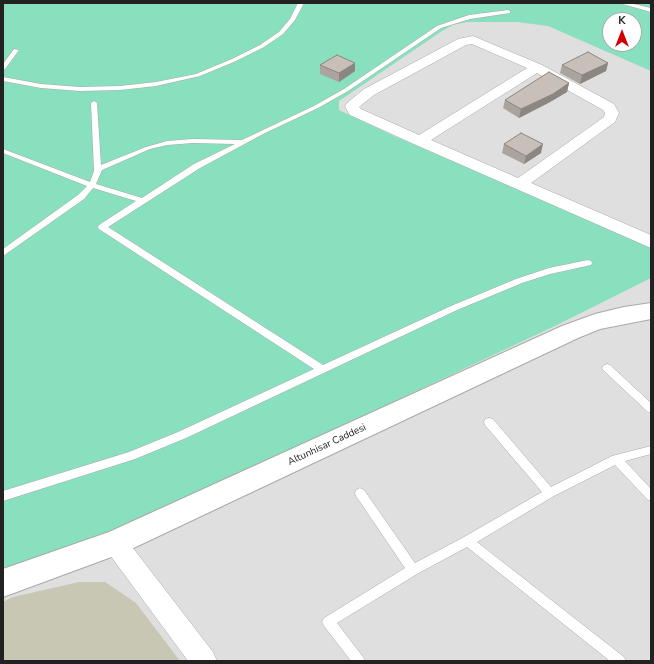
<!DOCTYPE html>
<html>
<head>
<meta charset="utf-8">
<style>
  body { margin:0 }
  #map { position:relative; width:654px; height:664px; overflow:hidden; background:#f2efe9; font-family:"Nunito Sans",sans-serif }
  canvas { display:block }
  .frame { position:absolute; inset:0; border:4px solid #222; pointer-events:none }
  .north { position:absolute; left:602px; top:12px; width:40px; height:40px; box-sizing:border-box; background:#fff; border:1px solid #a7a7a7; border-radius:50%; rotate:0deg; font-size:11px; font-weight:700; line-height:16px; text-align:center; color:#222 }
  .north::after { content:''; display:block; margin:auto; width:14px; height:18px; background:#d40000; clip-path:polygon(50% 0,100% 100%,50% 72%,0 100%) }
</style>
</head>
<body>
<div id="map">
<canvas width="654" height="664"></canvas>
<div class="frame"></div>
<div class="north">K</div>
</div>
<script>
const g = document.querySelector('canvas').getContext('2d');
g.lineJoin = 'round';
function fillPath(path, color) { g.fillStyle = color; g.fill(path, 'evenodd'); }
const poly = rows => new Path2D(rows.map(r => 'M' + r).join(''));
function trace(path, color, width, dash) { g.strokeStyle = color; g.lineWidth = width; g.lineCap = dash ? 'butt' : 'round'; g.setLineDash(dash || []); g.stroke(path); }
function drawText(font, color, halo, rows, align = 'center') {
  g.font = font + ' "Nunito Sans",sans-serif'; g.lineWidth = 3.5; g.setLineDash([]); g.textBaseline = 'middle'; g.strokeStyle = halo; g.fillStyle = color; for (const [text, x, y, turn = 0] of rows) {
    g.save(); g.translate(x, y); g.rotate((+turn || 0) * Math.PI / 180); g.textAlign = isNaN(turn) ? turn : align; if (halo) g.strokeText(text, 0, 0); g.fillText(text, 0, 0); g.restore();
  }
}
fillPath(poly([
  [3,3,651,3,651,661,3,661],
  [610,20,634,20,634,44,610,44]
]), '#e0dfdf');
fillPath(poly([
  [79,582,105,582,136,603,180,661,3,661,3,602,13,597]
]), '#c7c7b4');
fillPath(poly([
  [3,3,651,3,651,71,548,26,517,22,467,22,453,25,442,31,339,101,339,110,394,136,651,246,651,278,557,325,210,488,104,535,3,569],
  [610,20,634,20,634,44,610,44]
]), '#88e0be');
const service = poly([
  [298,3,304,3,295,20,283,34,264,47,236,61,200,76,156,86,120,90,80,91,41,88,3,81,3,77,41,84,80,87,120,86,156,82,196,74,232,59,260,45,279,32,290,19,298,3],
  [619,3,629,3,651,8,651,12,619,3],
  [508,10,510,11,510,13,470,19,441,28,348,91,318,108,265,133,200,168,108,227,323,365,451,306,516,279,549,268,588,260,591,261,592,263,591,265,550,274,522,283,457,310,186,438,135,459,3,501,3,491,129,452,178,432,314,369,99,229,98,227,99,225,136,201,93,188,84,199,3,256,3,249,78,195,87,186,3,153,3,149,90,182,94,171,91,103,94,101,97,103,101,165,146,147,167,141,193,139,242,140,314,106,344,89,437,26,469,15,508,10],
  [193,143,235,144,194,164,142,198,96,184,102,170,150,149,167,145,193,143],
  [14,49,19,50,5,69,3,70,3,64,14,49],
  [607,364,610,365,651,403,651,413,648,412,604,371,602,368,604,365,607,364],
  [489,418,493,419,551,487,612,456,651,446,651,454,625,461,651,489,651,501,647,499,615,465,554,496,477,542,624,657,626,661,610,661,467,547,417,574,337,623,363,657,365,661,351,661,324,626,322,622,324,618,405,568,356,496,355,493,356,490,360,488,364,490,415,563,464,537,542,492,485,425,484,422,485,419,489,418]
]);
const minor = poly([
  [473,36,542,65,614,104,619,113,615,122,531,183,651,235,651,248,414,144,350,115,348,112,345,106,347,103,364,89,458,39,473,36],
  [472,44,527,68,419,135,361,109,359,107,374,95,466,45,472,44],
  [537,73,603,110,605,113,604,117,518,178,431,140,537,73],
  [115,532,123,535,213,652,217,661,188,661,107,551,103,543,107,535,115,532]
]);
const tertiary = poly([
  [651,303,651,319,600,329,578,338,125,552,3,597,3,569,109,532,562,326,595,314,624,307,651,303]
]);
trace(service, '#a9a9a9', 1);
trace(minor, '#a9a9a9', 1);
trace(tertiary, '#a9a9a9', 2);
fillPath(service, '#fff');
fillPath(minor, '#fff');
fillPath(tertiary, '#fff');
fillPath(poly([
  [608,63,606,71,580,84,560,73,562,65],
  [320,65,355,71,339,82,320,74],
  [569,83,567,92,550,102,519,118,503,108,505,100],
  [504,144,541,153,524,164,502,153]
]), '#aba49e');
fillPath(poly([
  [355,63,355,71,339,82,339,73],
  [608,63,606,71,580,84,582,75],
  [569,83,567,92,550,102,519,118,521,109],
  [543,144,541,153,524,164,526,156]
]), '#8b8681');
const building = poly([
  [588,52,608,63,582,75,562,65,588,52],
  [337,55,355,63,339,73,320,65,337,55],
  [549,72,569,83,553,94,521,109,505,100,549,72],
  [521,133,543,144,526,156,504,144,521,133]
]);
fillPath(building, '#c7bfb8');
trace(building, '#8b8681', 1);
drawText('10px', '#222', '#fff', [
  ["Altunhisar Caddesi",327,445,-25]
]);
</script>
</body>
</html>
